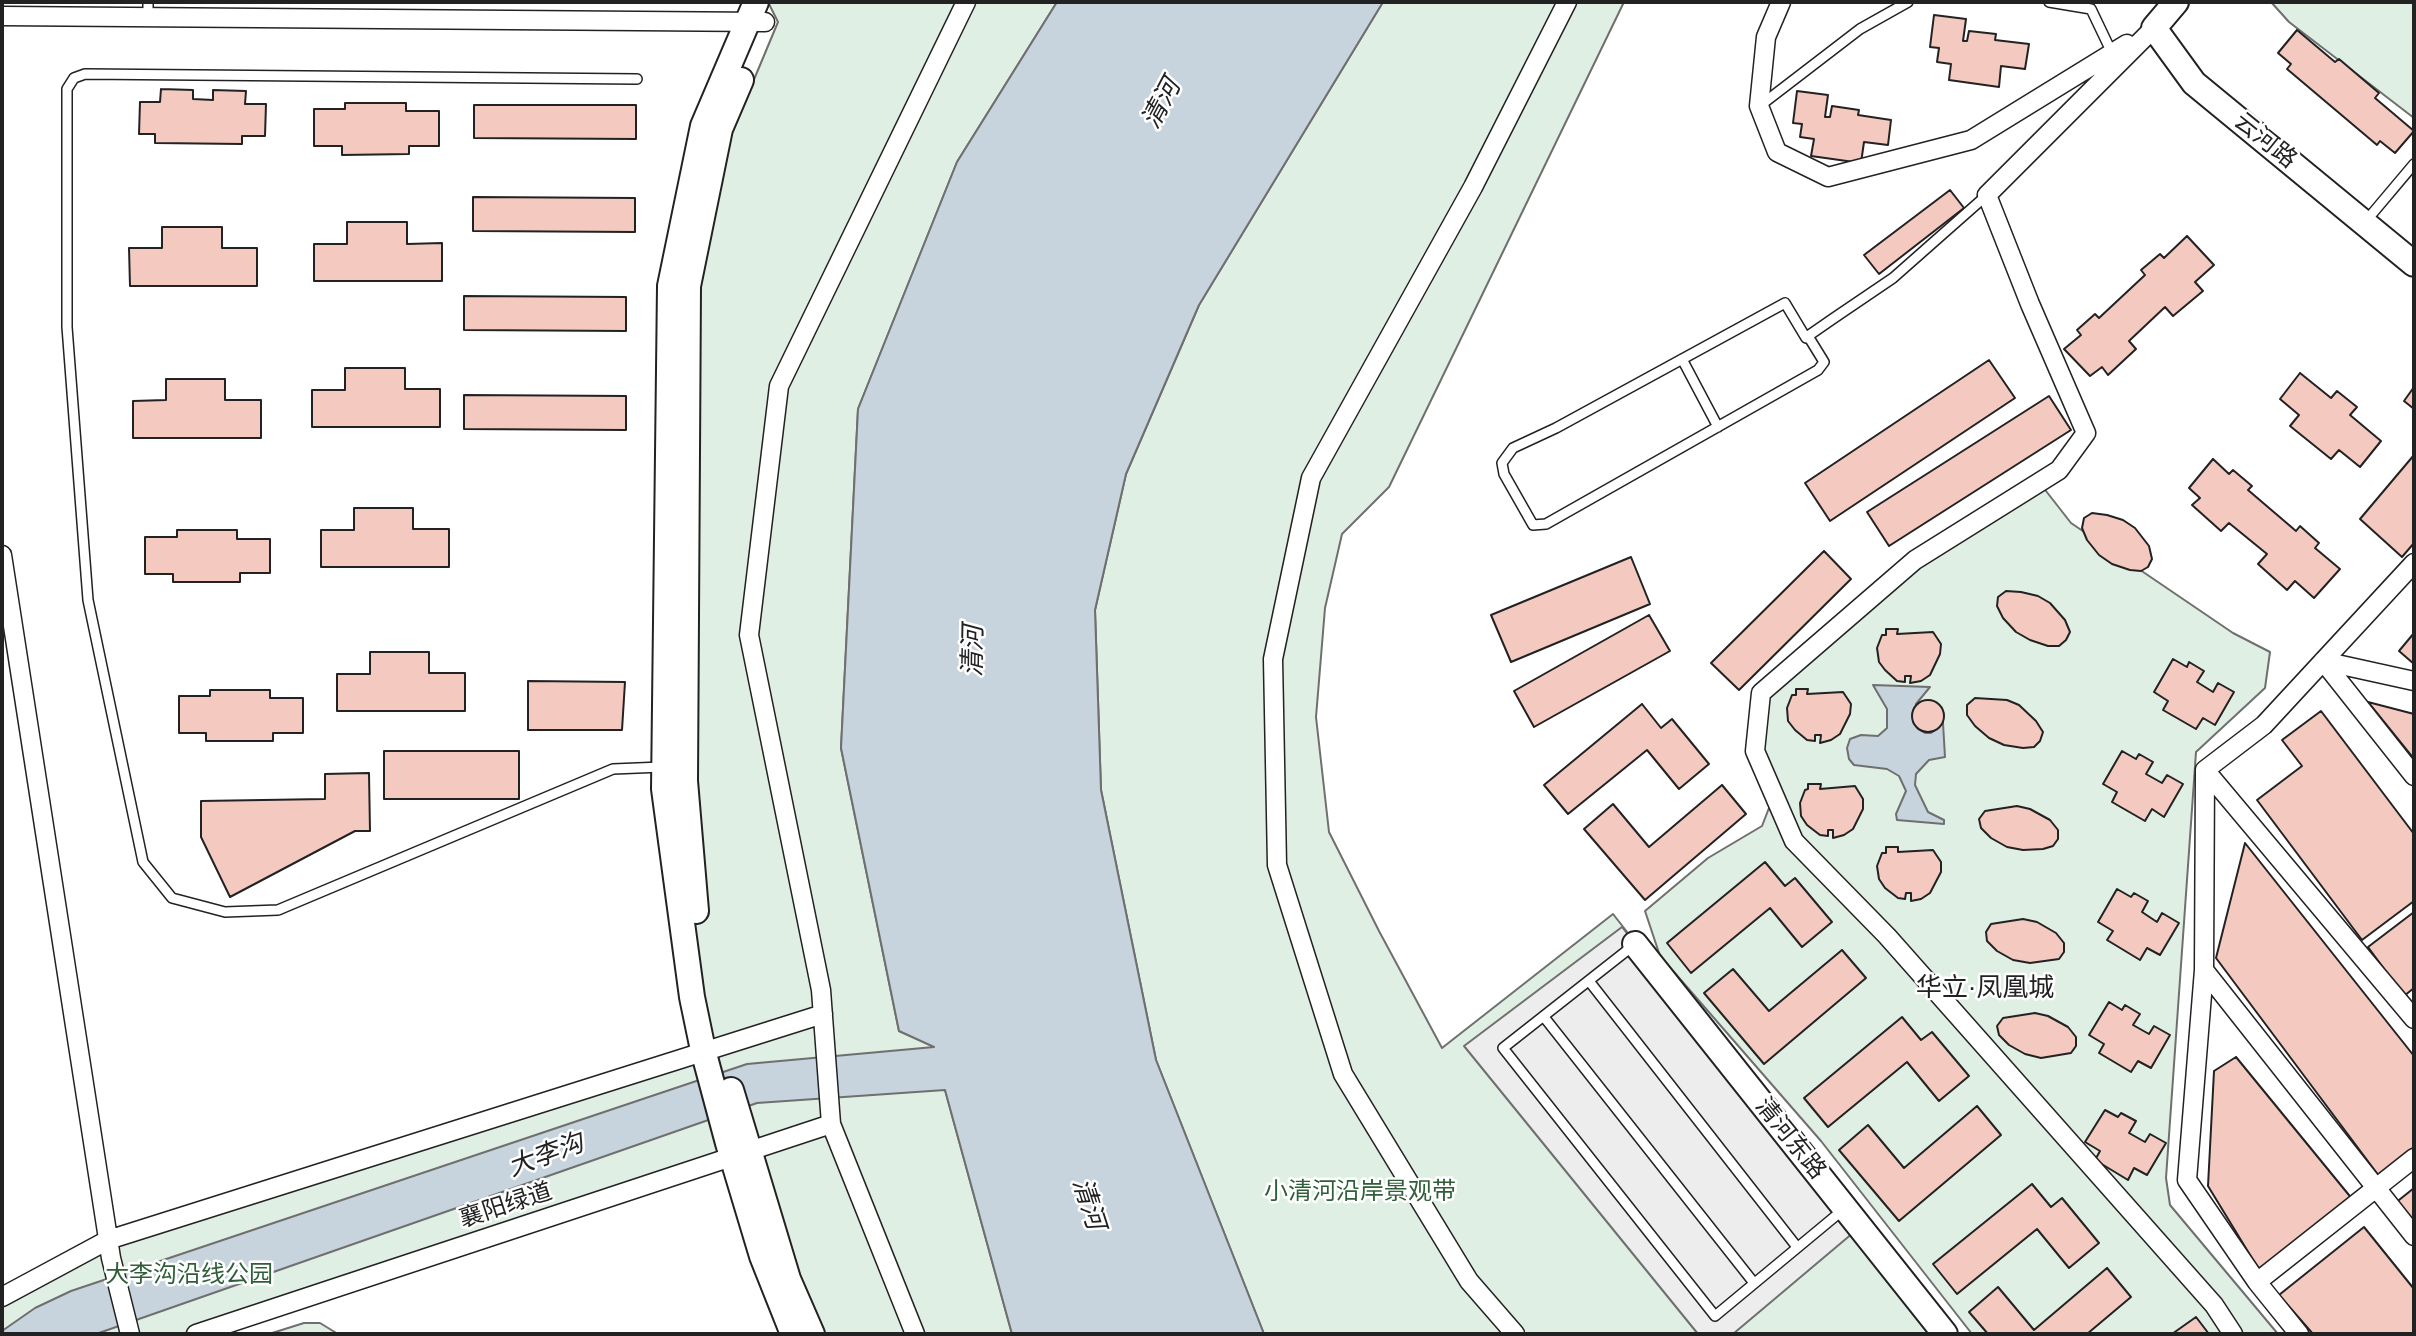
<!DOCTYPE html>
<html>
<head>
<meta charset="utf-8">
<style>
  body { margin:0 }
  #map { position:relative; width:2416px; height:1336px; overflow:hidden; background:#fff; font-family:Helvetica,sans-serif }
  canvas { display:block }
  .frame { position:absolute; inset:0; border:4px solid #222; pointer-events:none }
</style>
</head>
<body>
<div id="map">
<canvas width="2416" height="1336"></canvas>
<div class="frame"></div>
</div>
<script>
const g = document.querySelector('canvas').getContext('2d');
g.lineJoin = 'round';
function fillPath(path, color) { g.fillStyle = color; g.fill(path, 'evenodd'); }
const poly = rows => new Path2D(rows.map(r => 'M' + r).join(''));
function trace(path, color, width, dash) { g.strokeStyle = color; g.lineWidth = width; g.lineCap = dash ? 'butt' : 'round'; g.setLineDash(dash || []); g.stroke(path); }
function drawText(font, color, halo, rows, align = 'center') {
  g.font = font + ' Helvetica,"Noto Sans SC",sans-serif'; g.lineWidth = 5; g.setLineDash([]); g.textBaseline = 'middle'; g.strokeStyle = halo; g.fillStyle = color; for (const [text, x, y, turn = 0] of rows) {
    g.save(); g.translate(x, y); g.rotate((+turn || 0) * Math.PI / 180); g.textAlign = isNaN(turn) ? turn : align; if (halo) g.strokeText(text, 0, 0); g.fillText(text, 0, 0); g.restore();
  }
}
const green = poly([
  [768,2,1057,2,957,162,858,409,841,748,899,1031,936,1047,945,1090,1012,1334,812,1334,749,1153,196,1334,2,1334,2,1297,108,1240,777,1027,708,1040,673,787,680,286,730,137,778,22,768,2],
  [1383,2,1624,2,1389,487,1342,534,1325,608,1316,717,1329,832,1379,931,1442,1048,1613,914,1943,1334,1264,1334,1156,1060,1101,790,1095,610,1126,474,1199,305,1383,2],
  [2271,2,2414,2,2414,118,2289,22,2271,2],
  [2039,482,2071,523,2233,633,2270,652,2265,688,2196,752,2166,1178,2170,1205,2278,1334,1972,1334,1821,1141,1660,956,1645,911,1708,858,1762,826,1774,795,1755,751,1761,693,1915,560,2039,482],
  [304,1323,320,1323,338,1334,269,1334,304,1323]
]);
fillPath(green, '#e0efe3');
trace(green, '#6f6f6f', 2);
const parking = poly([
  [1622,927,1860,1227,1733,1334,1698,1334,1464,1046,1622,927]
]);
fillPath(parking, '#ededed');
trace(parking, '#6f6f6f', 2);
const water = poly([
  [1057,2,1383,2,1199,305,1126,474,1095,610,1101,790,1156,1060,1264,1334,1012,1334,945,1090,757,1103,96,1334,2,1334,2,1331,35,1308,71,1291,747,1064,934,1047,899,1031,841,748,858,409,957,162,1057,2],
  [1873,685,1930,687,1916,704,1913,720,1918,729,1925,733,1931,733,1943,723,1945,757,1929,760,1916,774,1915,785,1928,812,1944,820,1944,824,1897,820,1896,814,1906,791,1899,776,1887,769,1854,765,1849,759,1847,748,1850,739,1861,735,1878,736,1887,728,1887,709,1873,685]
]);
fillPath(water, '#c7d3dd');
trace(water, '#6f6f6f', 2);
const building = poly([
  [1934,15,1966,19,1963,41,1967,41,1969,31,1996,34,1995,40,2029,44,2025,69,2001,66,1999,87,1949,80,1951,64,1937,62,1939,48,1930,47,1934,15],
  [2297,30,2335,62,2339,59,2379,93,2375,98,2414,131,2395,153,2380,141,2377,145,2287,69,2291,64,2278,53,2297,30],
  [161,89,193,90,193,99,213,100,213,90,246,91,245,104,266,104,265,136,242,136,242,144,155,143,155,134,139,134,140,102,160,102,161,89],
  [1797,91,1828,95,1825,117,1830,117,1832,106,1859,110,1858,115,1891,120,1888,145,1864,142,1861,163,1811,156,1814,139,1800,137,1802,124,1793,123,1797,91],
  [345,103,406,103,406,111,439,111,439,146,409,146,409,154,342,155,342,146,314,146,314,109,345,109,345,103],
  [474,105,636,105,636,139,474,138,474,105],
  [1950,190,1964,208,1879,274,1864,255,1950,190],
  [473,197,635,198,635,232,473,231,473,197],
  [347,222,407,222,407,244,442,243,442,281,314,281,314,244,347,244,347,222],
  [162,227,222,227,222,248,257,248,257,286,130,286,129,248,162,248,162,227],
  [2187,236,2214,265,2195,282,2203,291,2173,316,2165,307,2129,341,2136,349,2108,375,2102,367,2090,376,2064,349,2081,335,2077,330,2095,314,2099,318,2145,275,2141,270,2160,254,2164,258,2187,236],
  [464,296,626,297,626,331,464,330,464,296],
  [1989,360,2015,398,1830,521,1805,483,1989,360],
  [345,368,405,368,405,389,440,389,440,427,312,427,312,390,345,390,345,368],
  [2300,373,2331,398,2337,391,2357,407,2350,415,2381,441,2360,467,2339,450,2331,459,2290,426,2299,415,2280,399,2300,373],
  [166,379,225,379,225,400,261,400,261,438,133,438,133,401,166,400,166,379],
  [2414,387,2414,409,2404,401,2414,387],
  [464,395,626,396,626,430,464,429,464,395],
  [2049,396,2071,430,1889,546,1867,512,2049,396],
  [2414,455,2414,543,2402,557,2360,519,2414,455],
  [2213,459,2229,474,2233,470,2252,486,2248,490,2296,531,2300,526,2319,543,2315,548,2340,569,2314,598,2295,581,2287,590,2258,564,2267,554,2229,523,2221,531,2192,505,2200,498,2189,488,2213,459],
  [354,508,413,508,413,529,449,529,449,567,321,567,321,530,354,530,354,508],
  [2092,513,2107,515,2123,520,2135,528,2149,546,2152,559,2148,567,2141,571,2130,570,2112,564,2099,555,2087,540,2082,528,2084,518,2092,513],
  [177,530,237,530,237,539,270,539,270,573,240,573,240,582,173,582,173,574,145,574,145,537,177,537,177,530],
  [1824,551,1851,579,1739,690,1711,663,1824,551],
  [1631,557,1650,604,1511,662,1491,615,1631,557],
  [2006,591,2021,592,2038,596,2050,603,2065,620,2070,632,2066,640,2059,646,2048,646,2030,640,2016,632,2003,618,1997,606,1998,597,2006,591],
  [1649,615,1670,651,1534,727,1514,691,1649,615],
  [1886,629,1898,629,1897,634,1933,632,1941,644,1940,654,1930,675,1921,681,1910,683,1911,676,1905,676,1905,682,1897,681,1885,670,1879,662,1877,648,1882,635,1886,635,1886,629],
  [2414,633,2414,664,2399,651,2414,633],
  [370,652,429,652,429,673,465,673,465,711,337,711,337,674,370,674,370,652],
  [2173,659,2187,667,2189,662,2204,671,2197,682,2213,692,2218,683,2234,692,2215,725,2203,718,2196,729,2163,710,2168,701,2154,692,2173,659],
  [528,681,625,682,622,730,528,730,528,681],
  [1796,689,1808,689,1807,694,1843,692,1851,704,1850,714,1840,734,1831,740,1820,743,1821,735,1815,735,1815,741,1807,740,1795,730,1788,721,1787,708,1792,695,1796,695,1796,689],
  [210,690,270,690,270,698,303,698,303,733,273,733,273,741,206,741,206,733,179,733,179,696,210,696,210,690],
  [1975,698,2007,700,2019,705,2036,721,2043,732,2040,741,2034,747,2023,748,2004,745,1989,738,1975,726,1967,715,1967,705,1975,698],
  '1912 716a16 16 0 1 1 32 0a16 16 0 1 1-32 0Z',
  [2368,702,2414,714,2414,759,2368,702],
  [1642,704,1661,728,1672,719,1709,764,1679,789,1647,750,1568,814,1544,785,1642,704],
  [2321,711,2414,834,2414,901,2362,940,2257,800,2302,766,2282,740,2321,711],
  [384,751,519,751,519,799,384,799,384,751],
  [2122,751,2136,759,2139,754,2153,762,2146,774,2162,783,2167,775,2183,784,2164,817,2152,809,2145,821,2112,802,2117,792,2103,784,2122,751],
  [369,773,370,831,355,831,230,897,201,837,201,801,325,799,325,774,369,773],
  [1808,784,1821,784,1820,789,1855,786,1863,799,1863,809,1853,829,1844,835,1833,838,1833,830,1828,830,1828,836,1820,835,1807,825,1801,816,1800,803,1805,790,1808,789,1808,784],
  [1722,785,1746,814,1645,900,1584,829,1613,804,1649,847,1722,785],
  [2017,806,2030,809,2050,820,2058,830,2058,839,2053,846,2043,849,2023,850,2007,847,1991,838,1981,828,1979,819,1985,811,2017,806],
  [2245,843,2414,1056,2414,1147,2379,1176,2216,958,2245,843],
  [1886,847,1898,847,1898,852,1933,850,1941,862,1941,872,1930,893,1921,899,1911,901,1911,893,1906,893,1905,899,1898,898,1885,888,1879,879,1877,866,1882,853,1886,853,1886,847],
  [1765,862,1785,886,1795,878,1832,922,1802,947,1770,908,1691,973,1667,943,1765,862],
  [2117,889,2131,897,2134,893,2148,901,2142,912,2157,922,2162,913,2179,923,2160,955,2147,948,2140,960,2107,940,2113,931,2098,922,2117,889],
  [2414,912,2414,988,2404,996,2368,947,2414,912],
  [2023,919,2037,922,2056,933,2064,943,2064,952,2059,959,2030,963,2013,960,1997,951,1987,941,1986,932,1991,924,2023,919],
  [1842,950,1866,978,1764,1064,1704,993,1733,969,1769,1011,1842,950],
  [2109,1002,2122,1010,2125,1005,2140,1014,2133,1025,2149,1034,2154,1026,2170,1035,2151,1068,2138,1061,2131,1072,2099,1053,2104,1044,2089,1035,2109,1002],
  [2035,1013,2048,1016,2068,1027,2076,1037,2076,1046,2071,1053,2041,1058,2025,1054,2009,1045,1999,1035,1997,1026,2003,1018,2035,1013],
  [1902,1017,1921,1040,1932,1032,1969,1076,1939,1101,1907,1062,1828,1127,1804,1098,1902,1017],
  [2236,1057,2353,1200,2261,1273,2208,1186,2214,1071,2236,1057],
  [1977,1106,2001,1135,1899,1221,1839,1150,1868,1125,1904,1168,1977,1106],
  [2105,1110,2118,1117,2121,1113,2136,1121,2129,1133,2145,1142,2150,1134,2166,1143,2147,1175,2134,1168,2128,1180,2095,1160,2100,1151,2085,1142,2105,1110],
  [2032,1184,2051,1207,2062,1198,2099,1243,2069,1268,2037,1229,1957,1294,1933,1264,2032,1184],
  [2414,1188,2414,1229,2394,1204,2414,1188],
  [2364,1227,2414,1289,2414,1334,2313,1334,2279,1295,2364,1227],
  [2107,1268,2131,1297,2087,1334,1988,1334,1969,1312,1998,1287,2034,1330,2107,1268],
  [2196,1317,2209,1334,2172,1334,2196,1317]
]);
fillPath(building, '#f3c9c0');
trace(building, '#222', 2);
const lane = poly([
  [148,2,148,17],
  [2049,2,2091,9,2112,53],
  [637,79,85,74,74,78,67,89,67,327,88,600,143,862,172,898,225,912,278,910,613,769,662,767],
  [1761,105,1860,29,1908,2],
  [2366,221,2414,164],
  [1808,336,1824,362,1818,370,1546,524,1533,525,1504,474,1502,463,1513,448,1556,428,1785,303,1806,338,1808,336,1834,318,1893,278,1987,195],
  [1682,359,1718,427],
  [1634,945,1503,1048,1715,1316,1844,1209],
  [1589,981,1797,1247],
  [1544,1017,1754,1283]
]);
const street = poly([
  [1781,2,1766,37,1759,106,1777,152,1828,177,1971,140,2127,44],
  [2,16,765,22],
  [2154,28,1987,195,2030,304,2086,433,2059,470,1915,560,1761,693,1755,751,1794,841,1887,936,2214,1305,2233,1334],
  [2,555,111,1258,130,1334],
  [2323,661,2414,776],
  [2323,661,2414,681],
  [2205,770,2414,1019],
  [2204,970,2414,1236],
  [2257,1282,2414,1158],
  [2,1297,108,1240,823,1014],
  [196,1334,831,1124],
  [915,1334,831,1124,821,990,749,635,779,386,966,2],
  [1515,1334,1469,1281,1343,1074,1277,865,1273,659,1311,478,1473,187,1567,2],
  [2299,1334,2257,1282,2187,1180,2204,970,2205,770,2264,725,2414,563]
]);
const secondary = poly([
  [756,2,703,126,670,286,664,789,692,997,703,1050,728,1143,762,1256,793,1334],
  [2176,2,2154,28,2194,83,2414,264],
  [696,911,685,781,688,286,720,129,741,80],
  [1635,944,1945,1334],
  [731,1090,788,1279,812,1334]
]);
trace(lane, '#222', 12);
trace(street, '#222', 21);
trace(secondary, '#222', 28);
trace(lane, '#fff', 9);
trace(street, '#fff', 18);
trace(secondary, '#fff', 24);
drawText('24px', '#222', '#fff', [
  ["云河路",2265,141,39],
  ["清河东路",1790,1139,51],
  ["襄阳绿道",506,1206,-18]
]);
drawText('24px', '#2f5e38', '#fff', [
  ["小清河沿岸景观带",1360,1192],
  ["大李沟沿线公园",189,1275]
]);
drawText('italic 26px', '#222', '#fff', [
  ["清河",1162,104,-62],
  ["清河",974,651,-89],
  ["大李沟",546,1156,-20],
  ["清河",1088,1204,72]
]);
drawText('26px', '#222', '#fff', [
  ["华立·凤凰城",1985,989]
]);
</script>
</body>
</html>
